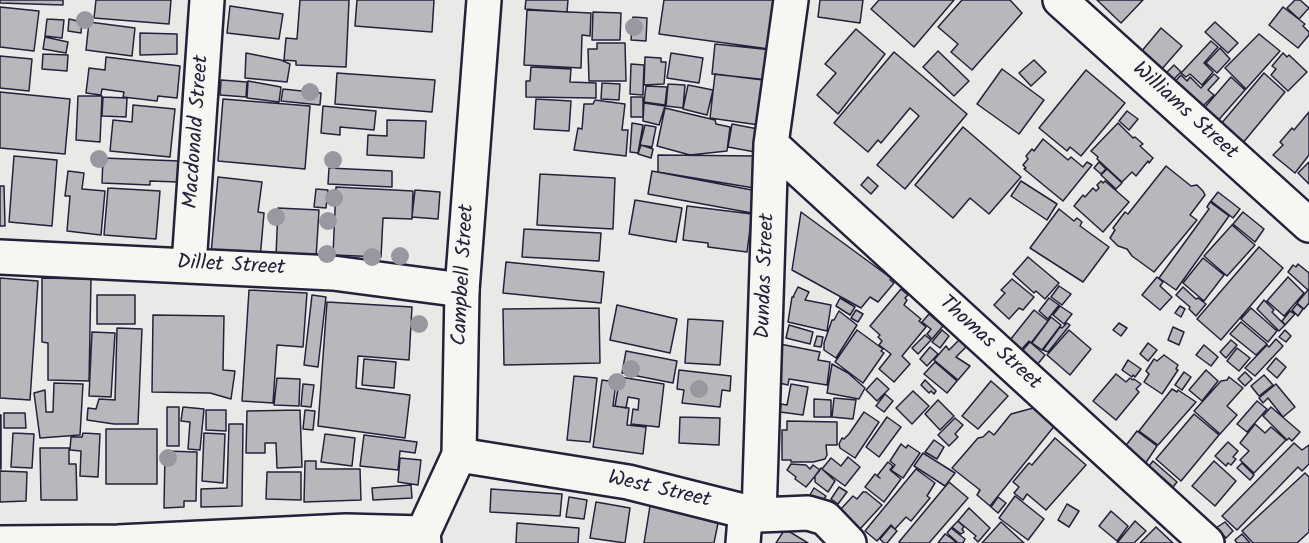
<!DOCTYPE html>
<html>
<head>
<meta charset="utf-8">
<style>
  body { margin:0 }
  canvas { display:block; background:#e9e9e7 }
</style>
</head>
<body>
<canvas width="1309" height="543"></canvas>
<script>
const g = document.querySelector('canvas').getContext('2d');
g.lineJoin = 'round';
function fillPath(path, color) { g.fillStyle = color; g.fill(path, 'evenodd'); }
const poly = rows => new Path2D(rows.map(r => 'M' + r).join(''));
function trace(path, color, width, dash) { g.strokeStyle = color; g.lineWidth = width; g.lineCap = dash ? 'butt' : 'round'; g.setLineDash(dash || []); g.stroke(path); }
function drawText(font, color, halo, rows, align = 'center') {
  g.font = font + ' Kalam,sans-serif'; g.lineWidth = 4.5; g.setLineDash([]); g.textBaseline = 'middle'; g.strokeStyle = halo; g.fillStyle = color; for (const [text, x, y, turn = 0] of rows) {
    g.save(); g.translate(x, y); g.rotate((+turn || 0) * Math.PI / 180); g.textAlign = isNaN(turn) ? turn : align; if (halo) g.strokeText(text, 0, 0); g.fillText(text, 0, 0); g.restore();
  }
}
const building = poly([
  [0,0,63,0,63,5,0,3,0,0],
  [96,0,171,0,169,24,94,18,96,0],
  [300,0,349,0,346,67,296,65,296,61,284,60,286,38,297,39,300,0],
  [357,0,434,0,432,32,355,26,357,0],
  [526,0,568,0,567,12,525,9,526,0],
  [664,0,775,0,769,49,659,34,664,0],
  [820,0,863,0,860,23,818,17,820,0],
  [879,0,954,0,914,47,871,9,879,0],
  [962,0,1010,0,1022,13,972,70,951,52,958,44,938,27,962,0],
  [1097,0,1143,0,1121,23,1097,0],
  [1295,0,1300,0,1309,8,1299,19,1287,8,1295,0],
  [230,6,283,14,279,39,227,33,230,6],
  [0,7,39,11,34,51,0,47,0,7],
  [1283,7,1305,24,1303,26,1309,32,1309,35,1298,48,1269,25,1283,7],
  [527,10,591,13,590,36,582,35,581,68,524,65,527,10],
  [593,12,621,13,620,40,592,40,593,12],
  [633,17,647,18,646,41,631,40,633,17],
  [47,19,64,20,62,38,45,36,47,19],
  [69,19,82,22,81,33,68,31,69,19],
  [89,22,135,28,132,56,86,50,89,22],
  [1215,22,1238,43,1228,53,1205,32,1215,22],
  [1161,28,1182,46,1161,70,1141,52,1161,28],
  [856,29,885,54,838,114,817,95,836,73,825,64,856,29],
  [140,33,177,34,177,54,140,55,140,33],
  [1259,34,1280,51,1246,89,1225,68,1259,34],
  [45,37,68,42,66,53,43,49,45,37],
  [1211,41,1218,47,1204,63,1213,72,1202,85,1190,74,1186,77,1181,73,1211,41],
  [597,43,625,43,626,81,589,81,588,49,597,49,597,43],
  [715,44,772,50,769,80,712,74,715,44],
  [1220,48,1230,59,1217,73,1206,63,1220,48],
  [938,51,969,81,954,96,923,67,938,51],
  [894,52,967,114,905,189,877,165,919,116,910,108,881,143,878,140,868,152,834,123,894,52],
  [246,53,281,60,290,64,287,82,245,78,246,53],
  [671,53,703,58,699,83,667,78,671,53],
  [1283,53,1287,57,1289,55,1307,72,1288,91,1271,75,1276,69,1272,66,1283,53],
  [43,54,68,55,67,71,42,69,43,54],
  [0,56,32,59,29,91,0,88,0,56],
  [106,57,180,66,177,98,158,96,157,101,123,97,124,92,102,89,101,95,86,93,89,68,105,70,106,57],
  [645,57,661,58,661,62,666,62,664,84,644,85,645,57],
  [1034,60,1046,72,1031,86,1019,73,1034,60],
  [631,64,644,65,643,95,630,94,631,64],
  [1174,65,1181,72,1169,84,1162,77,1174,65],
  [531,67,571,69,570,82,596,83,596,98,526,97,526,81,530,81,531,67],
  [1002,69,1044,100,1019,134,977,104,1002,69],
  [1086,70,1125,103,1081,156,1070,147,1067,151,1039,128,1086,70],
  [337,73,435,80,432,112,335,104,337,73],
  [1264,73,1285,92,1237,150,1215,131,1264,73],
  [715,74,771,81,766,126,710,118,715,74],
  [1214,74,1219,78,1208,90,1214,95,1193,116,1160,98,1181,75,1187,81,1190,77,1201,88,1214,74],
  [1231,77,1245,90,1207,133,1193,121,1231,77],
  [221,80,247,82,246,97,220,95,221,80],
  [248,81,281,87,279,102,247,98,248,81],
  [602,83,620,84,619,100,601,99,602,83],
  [668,84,685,85,683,108,666,106,668,84],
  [688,85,713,90,707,115,683,109,688,85],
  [646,86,667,87,665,105,644,102,646,86],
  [283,89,321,93,320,105,281,101,283,89],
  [0,92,70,99,65,154,0,148,0,92],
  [78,96,102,96,100,142,76,140,78,96],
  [103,97,127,98,126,117,102,116,103,97],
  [631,97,643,97,643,117,631,117,631,97],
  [223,99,310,106,305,169,218,161,223,99],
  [536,99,571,101,569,131,534,129,536,99],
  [595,100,625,104,622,130,628,130,626,156,574,150,578,128,582,129,584,104,593,104,595,100],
  [644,103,665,106,659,125,643,121,644,103],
  [133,105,175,109,170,157,110,151,113,120,132,122,133,105],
  [323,106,376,111,374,130,340,127,340,135,321,133,323,106],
  [665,108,715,120,716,124,730,127,727,151,690,155,657,146,665,108],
  [1127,111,1138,119,1129,130,1119,121,1127,111],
  [1309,112,1309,155,1295,173,1273,155,1283,145,1280,142,1292,128,1294,130,1309,112],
  [387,120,426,121,424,158,367,155,368,135,387,136,387,120],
  [632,123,643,125,638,153,630,152,632,123],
  [1118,123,1133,138,1135,137,1143,144,1140,146,1153,158,1149,163,1148,161,1136,176,1132,172,1122,182,1097,159,1098,157,1091,151,1118,123],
  [732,124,758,129,755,152,728,147,732,124],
  [645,125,656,127,652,147,640,145,645,125],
  [963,127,1021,177,989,214,970,198,953,218,915,185,963,127],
  [1043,139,1068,160,1071,157,1083,167,1087,162,1092,165,1063,201,1024,169,1026,168,1023,165,1028,159,1026,156,1032,149,1034,151,1043,139],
  [641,145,653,149,651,158,638,154,641,145],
  [658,155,757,156,754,188,658,172,658,155],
  [14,156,57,160,52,226,9,222,14,156],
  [103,158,179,161,178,182,150,181,150,185,102,183,103,158],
  [1099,162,1106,169,1101,174,1094,168,1099,162],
  [1309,162,1309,184,1298,173,1309,162],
  [1166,166,1191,186,1197,185,1203,191,1205,195,1190,215,1197,220,1154,272,1132,256,1127,249,1118,246,1110,238,1115,230,1113,228,1125,212,1128,214,1166,166],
  [329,168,392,171,392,187,328,184,329,168],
  [1107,169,1122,183,1116,189,1101,175,1107,169],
  [68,171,84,173,82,189,105,191,101,235,67,231,70,196,65,196,68,171],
  [652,171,757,191,752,213,648,194,652,171],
  [540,174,615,178,613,229,537,225,540,174],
  [218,177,262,182,258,212,264,213,260,259,211,254,218,177],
  [868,177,878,186,871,194,861,185,868,177],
  [1021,181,1057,204,1047,220,1011,196,1021,181],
  [1101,181,1103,183,1105,181,1129,202,1103,232,1074,206,1083,195,1085,197,1093,188,1096,191,1099,188,1097,185,1101,181],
  [0,186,4,186,5,226,0,226,0,186],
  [336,187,413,191,412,219,383,218,381,257,333,255,336,187],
  [108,188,160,191,156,239,104,235,108,188],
  [316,189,328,190,326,208,314,207,316,189],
  [415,190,440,192,438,219,412,217,415,190],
  [1218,192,1240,209,1233,218,1211,201,1218,192],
  [635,200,682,208,676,242,629,234,635,200],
  [1210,202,1229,216,1176,290,1159,278,1209,209,1207,207,1210,202],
  [687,206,752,214,747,252,708,247,708,243,683,240,687,206],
  [278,208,319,210,316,258,276,256,278,208],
  [1059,209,1074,221,1077,218,1082,222,1080,226,1109,247,1083,282,1030,248,1059,209],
  [801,212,891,278,890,280,894,283,878,302,870,297,861,308,792,270,801,212],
  [1243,212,1264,229,1255,242,1233,224,1243,212],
  [1232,225,1255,245,1227,276,1204,256,1232,225],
  [524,229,601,233,599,261,522,257,524,229],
  [1259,247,1283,268,1221,340,1197,319,1259,247],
  [1028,257,1059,283,1045,299,1036,291,1034,293,1013,274,1028,257],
  [1203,258,1224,275,1204,301,1183,283,1203,258],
  [506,262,604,272,601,303,503,293,506,262],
  [1298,264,1309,273,1309,303,1304,309,1297,303,1308,290,1288,272,1293,265,1296,267,1298,264],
  [1157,277,1163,282,1160,286,1172,297,1160,310,1142,295,1157,277],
  [1288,277,1304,293,1284,316,1267,301,1288,277],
  [0,278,38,281,30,400,0,398,0,278],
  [42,278,91,279,89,381,48,380,48,343,42,342,42,278],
  [1012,279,1034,297,1023,310,1019,308,1009,319,994,305,1005,293,1001,290,1012,279],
  [1059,286,1071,294,1062,305,1051,297,1059,286],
  [798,287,809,292,805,300,831,305,827,331,788,322,792,297,794,297,793,297,798,287],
  [1183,287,1196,299,1198,298,1206,304,1196,316,1189,309,1190,307,1176,295,1183,287],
  [901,289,908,295,905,298,907,300,904,305,921,319,919,321,926,327,902,356,910,364,894,382,879,369,891,354,879,345,882,341,878,337,880,335,870,326,901,289],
  [249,290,307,293,303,347,277,345,273,403,242,401,249,290],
  [97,295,135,295,135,324,97,324,97,295],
  [312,295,326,297,318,367,304,365,312,295],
  [840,298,855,307,850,315,836,306,840,298],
  [1049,298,1059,305,1048,319,1039,311,1049,298],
  [1264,300,1274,310,1272,312,1285,325,1279,331,1257,309,1264,300],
  [327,302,412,307,409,360,358,356,356,388,410,395,405,438,318,426,327,302],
  [1297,304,1303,309,1298,316,1292,310,1297,304],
  [617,305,677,319,670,353,610,340,617,305],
  [1060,306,1072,314,1064,324,1053,315,1060,306],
  [1180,306,1185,309,1181,317,1175,313,1180,306],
  [599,308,600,363,504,365,503,309,599,308],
  [1251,308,1277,331,1268,342,1241,319,1251,308],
  [856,310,863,314,858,322,851,318,856,310],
  [1034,310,1048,321,1031,343,1029,341,1022,349,1010,340,1034,310],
  [839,311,857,325,836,358,824,350,824,343,832,320,834,320,839,311],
  [1290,311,1295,314,1285,325,1282,321,1290,311],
  [929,314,943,326,932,339,927,334,931,329,922,322,929,314],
  [153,315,224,316,223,370,235,371,231,399,210,393,152,392,153,315],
  [1051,317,1061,325,1042,350,1032,343,1051,317],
  [688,319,723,321,720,365,685,363,688,319],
  [1241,322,1267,344,1256,355,1230,334,1241,322],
  [1067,323,1070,325,1048,352,1043,350,1060,327,1062,328,1067,323],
  [1119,323,1127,328,1121,336,1113,330,1119,323],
  [789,325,813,332,810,344,786,338,789,325],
  [1173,327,1184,332,1179,345,1168,340,1173,327],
  [117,328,142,329,138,424,114,424,87,420,88,408,96,409,99,399,115,400,117,328],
  [857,330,883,349,881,351,884,353,863,383,835,362,857,330],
  [942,330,949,336,940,348,932,342,942,330],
  [1069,330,1091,349,1070,375,1047,355,1069,330],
  [1285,330,1291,336,1286,342,1279,337,1285,330],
  [92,332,115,333,111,397,89,396,92,332],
  [925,335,931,340,918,354,912,348,925,335],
  [817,336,823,337,821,347,814,346,817,336],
  [960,339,968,345,956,357,970,366,958,380,934,360,946,346,949,350,960,339],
  [1276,339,1283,346,1255,376,1245,368,1267,345,1269,347,1276,339],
  [1231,340,1237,345,1226,358,1220,352,1231,340],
  [1030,342,1045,355,1037,365,1021,352,1030,342],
  [1148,343,1157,350,1148,361,1140,354,1148,343],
  [780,344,820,352,818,360,830,362,827,385,789,379,788,385,770,381,780,344],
  [1204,345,1218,357,1211,366,1196,355,1204,345],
  [930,347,938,354,927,366,920,359,930,347],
  [1237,348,1250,358,1239,371,1227,361,1237,348],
  [626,351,677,361,673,383,622,373,626,351],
  [1164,355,1178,365,1176,369,1178,370,1162,394,1144,382,1149,374,1146,371,1154,359,1157,361,1164,355],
  [1276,358,1286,367,1277,378,1267,369,1276,358],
  [364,359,396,362,394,388,362,385,364,359],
  [1128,360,1141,369,1135,377,1133,375,1132,377,1122,370,1128,360],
  [935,362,957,381,947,393,924,374,935,362],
  [832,364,848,373,865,388,859,399,827,393,832,364],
  [679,370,731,376,730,391,722,390,720,407,682,403,684,390,677,389,679,370],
  [1206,370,1218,381,1202,401,1189,390,1206,370],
  [1184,372,1191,377,1182,390,1175,385,1184,372],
  [1245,372,1252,379,1245,386,1238,379,1245,372],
  [1116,374,1126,382,1130,378,1133,380,1134,379,1141,384,1136,389,1139,392,1116,420,1093,401,1116,374],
  [1264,375,1273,385,1259,396,1251,386,1264,375],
  [574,376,597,378,590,442,567,440,574,376],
  [620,377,664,384,659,427,631,424,633,409,638,410,639,399,628,397,626,408,615,406,620,377],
  [1229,377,1243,388,1227,406,1237,415,1220,434,1194,411,1221,381,1227,380,1229,377],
  [277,378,300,379,299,406,274,405,277,378],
  [877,378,889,389,877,401,866,390,877,378],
  [602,380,616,382,613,406,629,408,627,425,646,427,643,454,593,447,602,380],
  [925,380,936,391,934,394,931,391,929,393,921,385,925,380],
  [991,381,1008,396,978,429,962,416,991,381],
  [54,383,83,384,80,435,40,438,34,393,45,390,46,412,53,412,54,383],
  [303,384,314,385,311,407,301,406,303,384],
  [791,384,808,387,803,415,780,412,781,404,787,405,791,384],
  [1276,384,1295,407,1283,417,1268,398,1263,403,1259,398,1276,384],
  [1172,389,1177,392,1178,390,1196,402,1158,445,1139,431,1172,389],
  [913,391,929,406,912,424,896,408,913,391],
  [885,394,893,401,884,412,876,406,885,394],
  [834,398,856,400,853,419,832,417,834,398],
  [814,399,831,400,831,417,814,417,814,399],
  [938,400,954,416,940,430,925,414,938,400],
  [1257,401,1267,409,1247,432,1237,424,1257,401],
  [167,407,179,407,179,446,167,446,167,407],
  [183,407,204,409,200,450,188,449,190,422,181,421,183,407],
  [1037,407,1056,424,990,506,977,495,980,490,952,468,978,438,983,437,989,431,994,435,1011,414,1037,407],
  [1271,407,1300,432,1292,441,1289,438,1287,440,1263,416,1271,407],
  [206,410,226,410,226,431,206,430,206,410],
  [300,410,302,467,277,468,276,443,265,443,265,453,246,453,247,411,300,410],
  [305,410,315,411,313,430,303,429,305,410],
  [864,412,879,422,855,458,840,448,839,444,842,438,844,439,849,434,864,412],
  [4,413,25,413,26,428,4,428,4,413],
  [1194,414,1219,435,1181,481,1156,459,1194,414],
  [0,415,1,415,1,469,0,469,0,415],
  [680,417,720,418,719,445,679,443,680,417],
  [887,417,901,427,879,457,866,447,887,417],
  [955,418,963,425,955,434,958,437,949,446,938,435,955,418],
  [787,421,837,422,837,445,826,445,827,455,825,459,813,462,791,462,791,460,782,460,782,430,787,430,787,421],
  [229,424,243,424,242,506,201,507,201,489,227,488,229,424],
  [1255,424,1265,433,1271,427,1286,440,1254,473,1240,460,1249,451,1240,443,1255,424],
  [106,429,157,429,157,484,106,484,106,429],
  [1137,431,1157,446,1145,464,1124,448,1137,431],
  [13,433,34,434,32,468,11,467,13,433],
  [83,433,100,434,98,477,80,476,81,451,70,450,71,437,82,437,83,433],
  [204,433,225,434,223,483,202,481,204,433],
  [325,434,355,438,352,466,321,462,325,434],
  [364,435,417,442,415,453,400,451,398,470,360,466,364,435],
  [1055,438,1086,465,1046,510,1027,494,1023,500,1014,493,1019,487,1013,482,1029,463,1032,465,1055,438],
  [934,440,944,447,937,459,925,452,934,440],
  [1228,442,1238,451,1233,457,1236,459,1231,465,1228,463,1226,466,1215,456,1228,442],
  [1294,443,1302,450,1309,445,1309,464,1302,471,1298,467,1237,530,1222,516,1294,443],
  [901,444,906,448,908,445,920,453,903,478,891,470,895,465,890,461,901,444],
  [40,448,69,448,69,464,76,464,77,500,41,500,40,448],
  [165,451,197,452,196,501,184,501,184,507,164,508,165,451],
  [923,453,955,473,945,486,914,466,923,453],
  [848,457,860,467,845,486,822,469,831,458,841,466,848,457],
  [400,458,421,460,418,485,398,482,400,458],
  [305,461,316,461,316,469,360,469,361,500,304,502,305,461],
  [1153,461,1177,482,1173,487,1149,466,1153,461],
  [1214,461,1236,481,1215,506,1192,486,1214,461],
  [888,462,893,466,890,470,901,479,884,502,865,487,875,474,880,478,877,476,888,462],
  [1242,463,1254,475,1250,480,1237,468,1242,463],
  [791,464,806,465,810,469,813,465,820,470,806,487,795,479,796,477,787,470,791,464],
  [821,468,835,481,828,492,815,482,815,476,821,468],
  [916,469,935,483,927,496,930,498,911,521,906,517,895,529,891,525,877,541,865,531,916,469],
  [0,471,27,472,26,501,0,502,0,471],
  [267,472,301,472,301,500,266,499,267,472],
  [1305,473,1309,477,1309,532,1297,543,1253,543,1242,531,1305,473],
  [949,482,968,498,929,543,901,543,899,542,949,482],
  [411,485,412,498,373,500,372,488,411,485],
  [839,487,847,492,838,504,831,499,839,487],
  [814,488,826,496,822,502,810,495,814,488],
  [491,489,562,494,560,516,490,512,491,489],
  [863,492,866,492,882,505,860,529,839,511,853,496,857,499,863,492],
  [1015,496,1044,519,1028,540,999,518,1015,496],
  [569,497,587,500,584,519,566,517,569,497],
  [998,497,1006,503,998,513,991,507,998,497],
  [596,502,630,508,625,543,590,538,596,502],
  [1067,504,1079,511,1069,527,1058,520,1067,504],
  [650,506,719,518,714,543,644,543,650,506],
  [969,508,990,528,978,542,974,538,976,536,958,521,969,508],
  [1111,511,1128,526,1117,541,1099,526,1111,511],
  [958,521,964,527,962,529,964,532,961,534,952,527,958,521],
  [1135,521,1146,531,1134,543,1117,543,1135,521],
  [1001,522,1024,543,982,543,1001,522],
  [1225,522,1233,531,1226,538,1216,528,1225,522],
  [517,523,579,528,578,543,516,543,517,523],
  [891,526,897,531,887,543,884,543,880,539,891,526],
  [1156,527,1173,543,1140,543,1156,527],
  [951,528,965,539,963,543,958,543,947,533,951,528],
  [785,529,808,543,776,543,785,529],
  [945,534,951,538,957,543,938,543,945,534],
  [1242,534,1250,543,1237,543,1235,540,1242,534]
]);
fillPath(building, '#b8b8bc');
trace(building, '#22223b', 1.5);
const street = poly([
  [1060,0,1309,225],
  [771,144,1207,543],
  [0,257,333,273,462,290],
  [189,265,207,0],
  [459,455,628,482,759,515,808,513,825,518,849,543],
  [0,543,118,542,346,531,423,533],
  [743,543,745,518,759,515,771,144,791,0]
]);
const secondary = poly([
  [424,543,423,533,459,455,462,290,484,0]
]);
trace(street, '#22223b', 38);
trace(secondary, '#22223b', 38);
trace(street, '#f6f6f2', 33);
trace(secondary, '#f6f6f2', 33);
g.fillStyle = '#9898a1';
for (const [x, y] of [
  [85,20],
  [634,27],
  [310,92],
  [99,159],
  [333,160],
  [334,198],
  [276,217],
  [328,221],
  [327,254],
  [400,256],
  [372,257],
  [419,324],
  [631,369],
  [617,382],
  [699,389],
  [168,458]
]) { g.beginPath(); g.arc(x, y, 9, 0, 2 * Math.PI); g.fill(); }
drawText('21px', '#22223b', '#f6f6f2', [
  ["Williams Street",1184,112,42],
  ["Macdonald Street",198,132,-86],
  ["Dillet Street",231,267,3],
  ["Campbell Street",465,275,-87],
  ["Dundas Street",767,276,-88],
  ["Thomas Street",989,344,42],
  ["West Street",659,491,13]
]);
</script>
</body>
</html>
